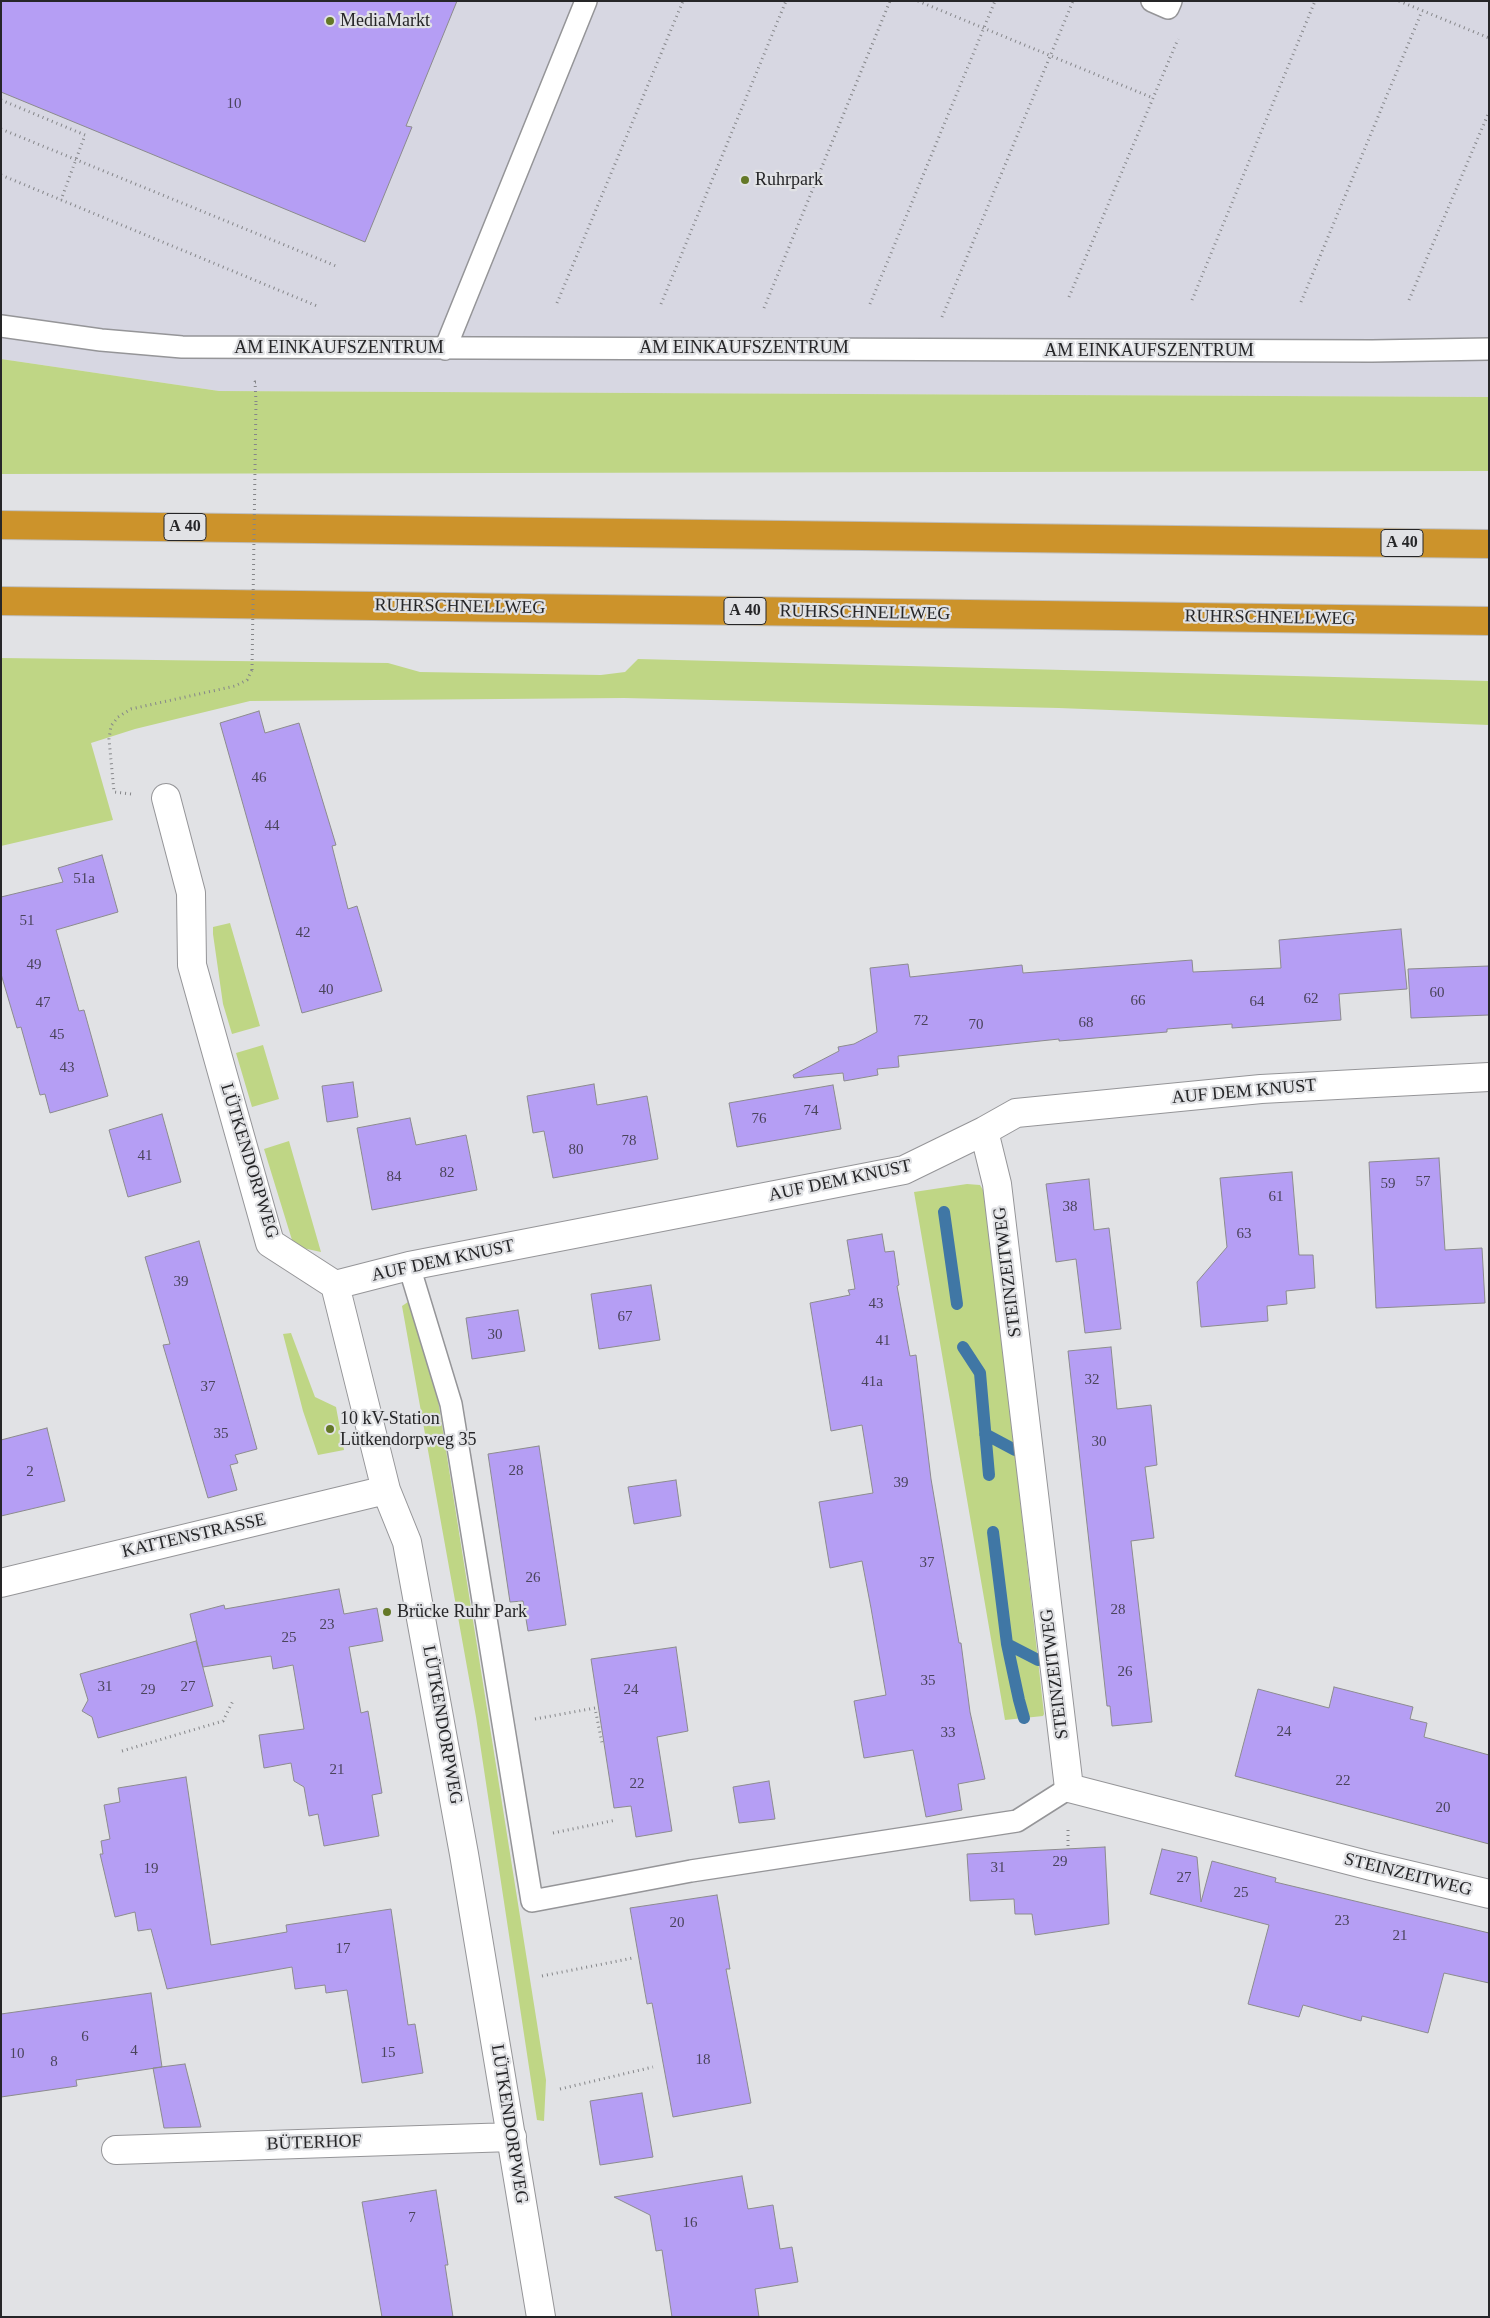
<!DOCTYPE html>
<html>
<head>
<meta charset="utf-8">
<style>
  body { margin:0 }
  #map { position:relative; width:1490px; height:2318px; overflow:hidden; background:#e1e2e5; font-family:Georgia,serif }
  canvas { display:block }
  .frame { position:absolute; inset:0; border:2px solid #262628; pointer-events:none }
</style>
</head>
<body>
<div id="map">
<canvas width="1490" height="2318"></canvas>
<div class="frame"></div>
</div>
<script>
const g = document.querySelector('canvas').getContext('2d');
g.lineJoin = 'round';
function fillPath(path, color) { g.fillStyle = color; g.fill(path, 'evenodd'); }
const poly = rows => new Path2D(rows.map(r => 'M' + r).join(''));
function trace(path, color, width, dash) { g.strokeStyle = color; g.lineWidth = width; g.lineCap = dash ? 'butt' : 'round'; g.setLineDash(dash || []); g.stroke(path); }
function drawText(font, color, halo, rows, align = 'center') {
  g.font = font + ' Georgia,serif'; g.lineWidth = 4.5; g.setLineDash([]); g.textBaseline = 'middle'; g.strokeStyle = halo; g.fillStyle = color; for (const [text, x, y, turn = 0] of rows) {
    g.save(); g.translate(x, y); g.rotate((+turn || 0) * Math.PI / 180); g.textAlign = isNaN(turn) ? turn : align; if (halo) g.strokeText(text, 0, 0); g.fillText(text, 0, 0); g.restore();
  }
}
fillPath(poly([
  [1,1,1489,1,1489,397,219,391,1,359]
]), '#d7d7e2');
fillPath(poly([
  [1,359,219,391,1489,397,1489,471,1,474],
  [1,658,388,663,420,672,601,675,625,672,638,659,1489,681,1489,725,1059,708,624,698,250,701,135,729,91,743,113,820,1,846],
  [230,923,260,1026,232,1034,223,1004,213,934,213,927],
  [263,1045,279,1099,252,1107,236,1053],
  [289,1141,321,1252,298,1247,292,1240,264,1149],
  [967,1184,980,1185,986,1195,1044,1714,1043,1716,1005,1720,914,1192],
  [408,1302,417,1321,438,1400,546,2080,544,2121,537,2120,476,1717,402,1306],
  [291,1333,315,1397,336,1407,344,1450,318,1455,303,1411,283,1334]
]), '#bfd685');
trace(poly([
  [944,1212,957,1304],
  [963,1347,980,1373,989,1475],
  [985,1434,1015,1450],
  [993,1532,1007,1644,1019,1700,1024,1718],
  [1007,1644,1038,1660]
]), '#4077a5', 12);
const building = poly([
  [1,1,457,1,406,126,412,127,365,242,1,92,1,1],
  [259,711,265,733,299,723,336,845,332,846,348,909,357,906,382,991,302,1013,220,723,259,711],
  [102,855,118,912,56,930,79,1011,84,1010,108,1096,50,1113,45,1094,40,1095,21,1027,17,1028,1,974,1,897,63,882,58,868,102,855],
  [1401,929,1407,989,1339,994,1341,1020,1232,1028,1232,1024,1167,1029,1167,1032,1059,1041,1059,1039,898,1056,899,1067,877,1069,878,1075,844,1081,843,1073,794,1078,793,1075,839,1051,838,1047,854,1044,877,1032,870,968,908,964,910,977,1022,965,1023,973,1192,960,1193,972,1281,968,1279,940,1401,929],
  [1489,966,1489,1015,1411,1018,1408,969,1489,966],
  [353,1082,358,1117,327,1122,322,1086,353,1082],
  [594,1084,597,1105,647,1096,658,1159,553,1178,544,1131,533,1133,527,1096,594,1084],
  [833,1085,841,1129,737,1147,729,1103,833,1085],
  [162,1114,181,1182,128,1197,109,1130,162,1114],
  [410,1118,416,1145,466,1135,477,1190,372,1210,357,1128,410,1118],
  [1439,1158,1445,1250,1482,1248,1485,1303,1376,1308,1369,1162,1439,1158],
  [1292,1172,1299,1255,1313,1255,1315,1288,1286,1291,1287,1304,1267,1306,1268,1321,1201,1327,1197,1282,1227,1247,1220,1178,1292,1172],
  [1089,1179,1094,1230,1109,1228,1121,1329,1085,1333,1076,1259,1056,1262,1046,1184,1089,1179],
  [882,1234,885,1252,894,1251,899,1285,897,1286,910,1356,916,1355,931,1479,959,1643,961,1643,970,1712,985,1779,958,1784,962,1810,926,1817,913,1750,864,1758,854,1701,886,1695,871,1608,862,1561,830,1568,819,1502,873,1493,862,1425,831,1431,810,1303,850,1295,848,1290,855,1289,847,1240,882,1234],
  [199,1241,257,1449,235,1455,238,1463,230,1465,237,1490,208,1498,163,1345,170,1344,145,1257,199,1241],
  [651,1285,660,1340,599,1349,591,1294,651,1285],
  [518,1310,525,1351,472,1359,466,1318,518,1310],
  [1111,1347,1117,1409,1151,1405,1157,1465,1145,1467,1154,1538,1131,1541,1152,1722,1112,1726,1110,1706,1107,1706,1068,1351,1111,1347],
  [47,1428,65,1501,1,1516,1,1440,47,1428],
  [539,1446,566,1625,528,1631,523,1601,510,1602,488,1454,539,1446],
  [676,1480,681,1516,634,1524,628,1487,676,1480],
  [339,1589,344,1614,377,1608,383,1641,349,1647,361,1713,368,1711,382,1793,372,1795,379,1836,324,1846,318,1814,309,1816,304,1787,294,1781,291,1763,264,1768,259,1735,304,1729,293,1665,273,1669,271,1656,203,1667,190,1614,224,1605,225,1609,339,1589],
  [196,1641,213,1706,98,1738,92,1717,82,1711,88,1700,80,1674,196,1641],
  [676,1647,688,1731,657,1737,672,1831,636,1837,631,1806,614,1808,591,1659,676,1647],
  [1334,1687,1413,1707,1410,1719,1427,1723,1424,1737,1489,1755,1489,1844,1235,1776,1258,1689,1329,1708,1334,1687],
  [186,1777,211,1945,287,1932,286,1925,391,1909,408,2025,415,2024,423,2073,362,2083,347,1990,326,1993,325,1985,295,1989,292,1967,167,1989,151,1929,138,1931,135,1912,115,1917,100,1854,103,1854,101,1841,110,1839,104,1805,120,1802,118,1788,186,1777],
  [769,1781,775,1819,739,1823,733,1787,769,1781],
  [1105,1847,1109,1924,1035,1935,1032,1914,1015,1914,1014,1899,970,1901,967,1854,1105,1847],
  [1162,1849,1197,1857,1201,1902,1212,1861,1276,1878,1275,1882,1489,1933,1489,1983,1444,1973,1428,2033,1362,2016,1361,2021,1303,2005,1299,2017,1248,2004,1269,1925,1150,1894,1162,1849],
  [717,1895,730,1969,726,1969,751,2103,673,2117,652,2003,647,2004,630,1908,717,1895],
  [151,1993,162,2067,76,2080,77,2086,1,2097,1,2014,151,1993],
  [185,2064,201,2127,164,2128,153,2068,185,2064],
  [642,2093,653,2157,600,2165,590,2101,642,2093],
  [742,2176,748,2209,773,2205,780,2249,792,2247,798,2282,755,2289,759,2317,672,2317,662,2250,656,2251,650,2215,614,2197,742,2176],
  [436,2190,448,2265,445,2265,453,2317,382,2317,362,2202,436,2190]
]);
fillPath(building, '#b59ef4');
trace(building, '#8c8b8e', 1);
const service = poly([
  [1152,1,1168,8,1171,1],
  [1,326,101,340,182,347,1372,351,1489,349],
  [445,349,586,1],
  [409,1266,451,1404,532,1901,691,1871,1017,1821,1069,1788]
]);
const minor = poly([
  [166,798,191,893,192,965,270,1243,335,1285,386,1490,407,1542,464,1854,541,2317],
  [984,1131,997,1184,1069,1788,1371,1866,1489,1894],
  [335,1285,409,1266,904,1170,984,1131,1016,1113,1261,1089,1489,1077],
  [1,1583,386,1490],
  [116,2150,512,2137]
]);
const motorway = poly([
  [1,525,1489,544],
  [1,601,1489,621]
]);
trace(service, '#959598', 24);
trace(minor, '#959598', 30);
trace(motorway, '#bebebe', 30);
trace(poly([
  [918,1,1153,98],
  [1399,1,1489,38],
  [1,100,85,135,61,200],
  [1,129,336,266],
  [1,175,317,306],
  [1069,297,1178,39],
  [1192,300,1315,1],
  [1409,300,1489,112],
  [1301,302,1422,11],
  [557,303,683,1],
  [661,304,786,1],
  [870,304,995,1],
  [764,308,890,1],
  [942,317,1073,1],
  [256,402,255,382,258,382],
  [131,794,114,792,109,739,111,726,118,717,131,709,235,686,247,680,252,670],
  [535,1719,595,1708,602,1743],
  [122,1751,223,1721,234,1699],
  [553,1833,616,1820],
  [1068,1846,1068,1826],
  [542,1976,633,1958],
  [560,2089,653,2067]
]), '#858689', 3, [1, 4]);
trace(service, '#fff', 21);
trace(minor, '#fff', 28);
trace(motorway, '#cc932b', 28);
trace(poly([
  [252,670,256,402]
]), '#858689', 3, [1, 4]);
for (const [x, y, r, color] of [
  [330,21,5,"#647827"],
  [745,180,5,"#647827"],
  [330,1429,5,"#647827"],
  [387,1612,5,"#647827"]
]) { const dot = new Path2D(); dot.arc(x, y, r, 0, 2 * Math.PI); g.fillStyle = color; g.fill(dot); trace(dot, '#e1e2e5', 2); }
drawText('15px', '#4a445b', null, [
  ["10",234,104],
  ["46",259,778],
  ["44",272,826],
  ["51a",84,879],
  ["51",27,921],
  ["42",303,933],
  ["49",34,965],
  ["40",326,990],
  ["60",1437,993],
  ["62",1311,999],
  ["66",1138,1001],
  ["64",1257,1002],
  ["47",43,1003],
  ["72",921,1021],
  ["68",1086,1023],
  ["70",976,1025],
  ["45",57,1035],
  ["43",67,1068],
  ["74",811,1111],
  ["76",759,1119],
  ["78",629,1141],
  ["80",576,1150],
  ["41",145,1156],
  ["82",447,1173],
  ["84",394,1177],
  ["57",1423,1182],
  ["59",1388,1184],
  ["61",1276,1197],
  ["38",1070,1207],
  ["63",1244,1234],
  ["39",181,1282],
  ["43",876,1304],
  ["67",625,1317],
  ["30",495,1335],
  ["41",883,1341],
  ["32",1092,1380],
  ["41a",872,1382],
  ["37",208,1387],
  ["35",221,1434],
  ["30",1099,1442],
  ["28",516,1471],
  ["2",30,1472],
  ["39",901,1483],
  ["37",927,1563],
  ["26",533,1578],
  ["28",1118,1610],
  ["23",327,1625],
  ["25",289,1638],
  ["26",1125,1672],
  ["35",928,1681],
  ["31",105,1687],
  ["27",188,1687],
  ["29",148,1690],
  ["24",631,1690],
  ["24",1284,1732],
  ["33",948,1733],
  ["21",337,1770],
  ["22",1343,1781],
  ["22",637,1784],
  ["20",1443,1808],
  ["29",1060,1862],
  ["31",998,1868],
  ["19",151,1869],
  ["27",1184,1878],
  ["25",1241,1893],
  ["23",1342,1921],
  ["20",677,1923],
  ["21",1400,1936],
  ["17",343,1949],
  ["6",85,2037],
  ["4",134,2051],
  ["15",388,2053],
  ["10",17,2054],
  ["18",703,2060],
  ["8",54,2062],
  ["7",412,2218],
  ["16",690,2223]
]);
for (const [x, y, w] of [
  [185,527,42],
  [1402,543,42],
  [745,611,42]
]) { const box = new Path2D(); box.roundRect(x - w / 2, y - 13.5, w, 27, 4); g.fillStyle = '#e1e2e5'; g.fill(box); trace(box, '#262628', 1); }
drawText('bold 16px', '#262628', null, [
  ["A 40",185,527],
  ["A 40",1402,543],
  ["A 40",745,611]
]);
drawText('18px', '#262628', '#e1e2e5', [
  ["MediaMarkt",340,21],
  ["Ruhrpark",755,180],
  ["10 kV-Station",340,1419],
  ["Lütkendorpweg 35",340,1440],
  ["Brücke Ruhr Park",397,1612]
], 'left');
drawText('18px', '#262628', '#e1e2e5', [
  ["AM EINKAUFSZENTRUM",339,348],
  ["AM EINKAUFSZENTRUM",744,348],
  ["AM EINKAUFSZENTRUM",1149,351],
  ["RUHRSCHNELLWEG",460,607,1],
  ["RUHRSCHNELLWEG",865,613,1],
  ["RUHRSCHNELLWEG",1270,618,1],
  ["AUF DEM KNUST",1244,1092,-5],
  ["LÜTKENDORPWEG",249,1161,73],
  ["AUF DEM KNUST",840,1181,-12],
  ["AUF DEM KNUST",443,1261,-12],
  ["STEINZEITWEG",1008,1272,-97],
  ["KATTENSTRASSE",194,1536,-13],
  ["STEINZEITWEG",1055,1674,-97],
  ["LÜTKENDORPWEG",442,1725,80],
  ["STEINZEITWEG",1408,1875,14],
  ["LÜTKENDORPWEG",509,2124,81],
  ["BÜTERHOF",314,2143,-2]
]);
</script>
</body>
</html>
